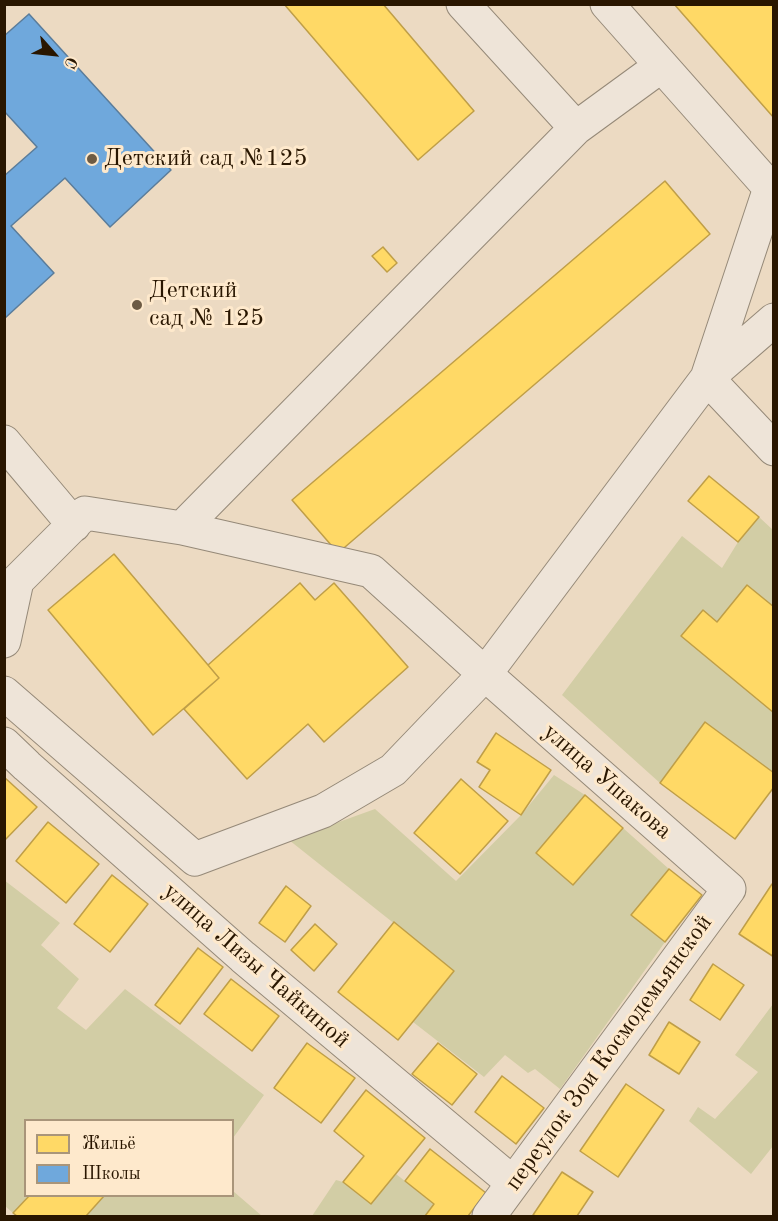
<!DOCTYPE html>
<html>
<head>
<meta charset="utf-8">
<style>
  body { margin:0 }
  #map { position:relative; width:778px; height:1221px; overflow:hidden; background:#ecdac2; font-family:"Old Standard TT",serif }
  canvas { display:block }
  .frame { position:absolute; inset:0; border:6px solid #291600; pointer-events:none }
  .legend { position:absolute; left:24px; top:1119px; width:210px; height:78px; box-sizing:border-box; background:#fee9cc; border:2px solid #a9957a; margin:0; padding:8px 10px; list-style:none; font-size:18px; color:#291600 }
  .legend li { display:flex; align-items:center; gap:12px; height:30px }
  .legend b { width:30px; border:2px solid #a9957a }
  .north { position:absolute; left:24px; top:24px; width:60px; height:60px; -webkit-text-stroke:4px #fee9cc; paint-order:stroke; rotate:117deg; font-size:16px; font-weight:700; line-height:24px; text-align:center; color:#291600 }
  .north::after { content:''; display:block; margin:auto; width:21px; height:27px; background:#291600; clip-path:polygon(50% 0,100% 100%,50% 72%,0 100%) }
</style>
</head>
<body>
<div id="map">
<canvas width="778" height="1221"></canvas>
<div class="frame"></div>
<ul class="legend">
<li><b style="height:16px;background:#ffd966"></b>Жильё</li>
<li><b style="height:16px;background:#6fa8dc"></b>Школы</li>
</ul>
<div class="north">С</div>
</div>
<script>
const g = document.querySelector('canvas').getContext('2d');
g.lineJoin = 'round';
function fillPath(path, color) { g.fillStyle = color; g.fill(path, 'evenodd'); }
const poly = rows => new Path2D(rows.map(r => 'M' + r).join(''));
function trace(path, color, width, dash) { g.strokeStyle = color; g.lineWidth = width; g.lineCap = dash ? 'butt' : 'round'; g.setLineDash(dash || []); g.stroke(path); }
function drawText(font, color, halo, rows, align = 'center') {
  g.font = font + ' "Old Standard TT",serif'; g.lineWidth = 6; g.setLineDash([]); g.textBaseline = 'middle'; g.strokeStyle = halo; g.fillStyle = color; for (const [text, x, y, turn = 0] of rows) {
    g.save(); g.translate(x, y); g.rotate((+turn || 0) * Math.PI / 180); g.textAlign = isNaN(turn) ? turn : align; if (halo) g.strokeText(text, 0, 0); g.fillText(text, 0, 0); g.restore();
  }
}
fillPath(poly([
  [759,517,773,530,773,773,705,723,660,783,562,695,682,536,722,568,738,542],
  [554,775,585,795,536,853,573,885,623,828,669,869,632,915,665,942,560,1089,535,1069,528,1073,505,1055,484,1077,413,1022,454,971,289,840,375,809,456,881,521,815],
  [4,880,60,923,41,945,79,979,57,1008,86,1030,125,989,264,1095,233,1138,232,1120,26,1120,26,1196,28,1196,13,1213,5,1206],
  [773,1004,773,1146,751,1174,689,1121,698,1107,715,1119,758,1072,735,1055],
  [396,1174,434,1204,425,1216,312,1216,336,1180,343,1182,371,1204],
  [233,1191,262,1216,86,1216,104,1196,232,1196]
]), '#d2cda5');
const homes = poly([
  [284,4,383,4,474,111,418,160,284,4],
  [674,4,771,4,774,7,774,118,674,4],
  [665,181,710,234,338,553,292,500,665,181],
  [383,247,397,263,387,272,372,256,383,247],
  [709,476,759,517,738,542,688,501,709,476],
  [114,554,219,678,153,735,48,610,114,554],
  [300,583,315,600,334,583,408,667,324,742,308,724,247,779,184,709,219,678,208,665,300,583],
  [747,585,774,607,774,713,681,636,703,610,717,622,747,585],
  [705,722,774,773,774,787,735,839,660,783,705,722],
  [496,733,551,770,521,815,479,787,490,770,477,762,496,733],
  [4,777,37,807,4,841,4,777],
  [461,779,508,821,460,874,414,833,461,779],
  [585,795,623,828,573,885,536,853,585,795],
  [48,822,99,864,66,903,16,861,48,822],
  [669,869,702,895,665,942,631,915,669,869],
  [112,875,148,904,110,952,74,924,112,875],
  [772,884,774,885,774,957,739,934,772,884],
  [286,886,311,906,285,942,259,923,286,886],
  [394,922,454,971,398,1040,338,992,394,922],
  [315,924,337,944,314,971,291,950,315,924],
  [198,948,223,967,180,1024,155,1005,198,948],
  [713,964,744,985,720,1020,690,1000,713,964],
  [231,979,279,1016,252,1051,204,1014,231,979],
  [669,1022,700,1042,679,1074,649,1055,669,1022],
  [307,1043,355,1078,321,1123,274,1088,307,1043],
  [438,1043,477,1074,452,1105,412,1074,438,1043],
  [502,1076,544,1108,516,1144,475,1112,502,1076],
  [626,1084,664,1110,618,1177,580,1151,626,1084],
  [366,1090,425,1138,371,1204,343,1182,364,1156,334,1131,366,1090],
  [430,1149,486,1193,468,1216,425,1216,434,1204,405,1181,430,1149],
  [562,1172,593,1192,577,1216,536,1216,533,1215,562,1172],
  [29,1196,104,1196,86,1216,17,1216,13,1213,29,1196]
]);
fillPath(homes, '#ffd966');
trace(homes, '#bf9e47', 1.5);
const schools = poly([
  [29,14,171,170,110,227,65,178,11,226,54,273,4,319,4,176,37,147,4,111,4,36,29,14]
]);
fillPath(schools, '#6fa8dc');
trace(schools, '#5a7c9a', 1.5);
const minor = poly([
  [463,4,576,128],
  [607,4,770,188,774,185],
  [774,320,707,378,774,449],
  [4,442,74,525],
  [4,641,17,581,85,513,182,528],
  [4,693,195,859,323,811,393,770,485,674,707,378,770,188],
  [4,744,27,766,243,957,513,1183],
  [489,1216,729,889,485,674,371,571,182,528,576,128,661,66]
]);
trace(minor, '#958978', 35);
trace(minor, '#eee4d8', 33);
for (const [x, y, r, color] of [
  [92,159,6,"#6d5b44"],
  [137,305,6,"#6d5b44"]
]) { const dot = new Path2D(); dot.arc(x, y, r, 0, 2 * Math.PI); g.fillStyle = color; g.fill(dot); trace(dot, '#fee9cc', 2); }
drawText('24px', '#291600', '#fee9cc', [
  ["Детский сад №125",104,159],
  ["Детский",149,291],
  ["сад № 125",149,319]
], 'left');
drawText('24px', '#291600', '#fee9cc', [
  ["улица Ушакова",607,782,41],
  ["улица Лизы Чайкиной",256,966,41],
  ["переулок Зои Космодемьянской",609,1053,-54]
]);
</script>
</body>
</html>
